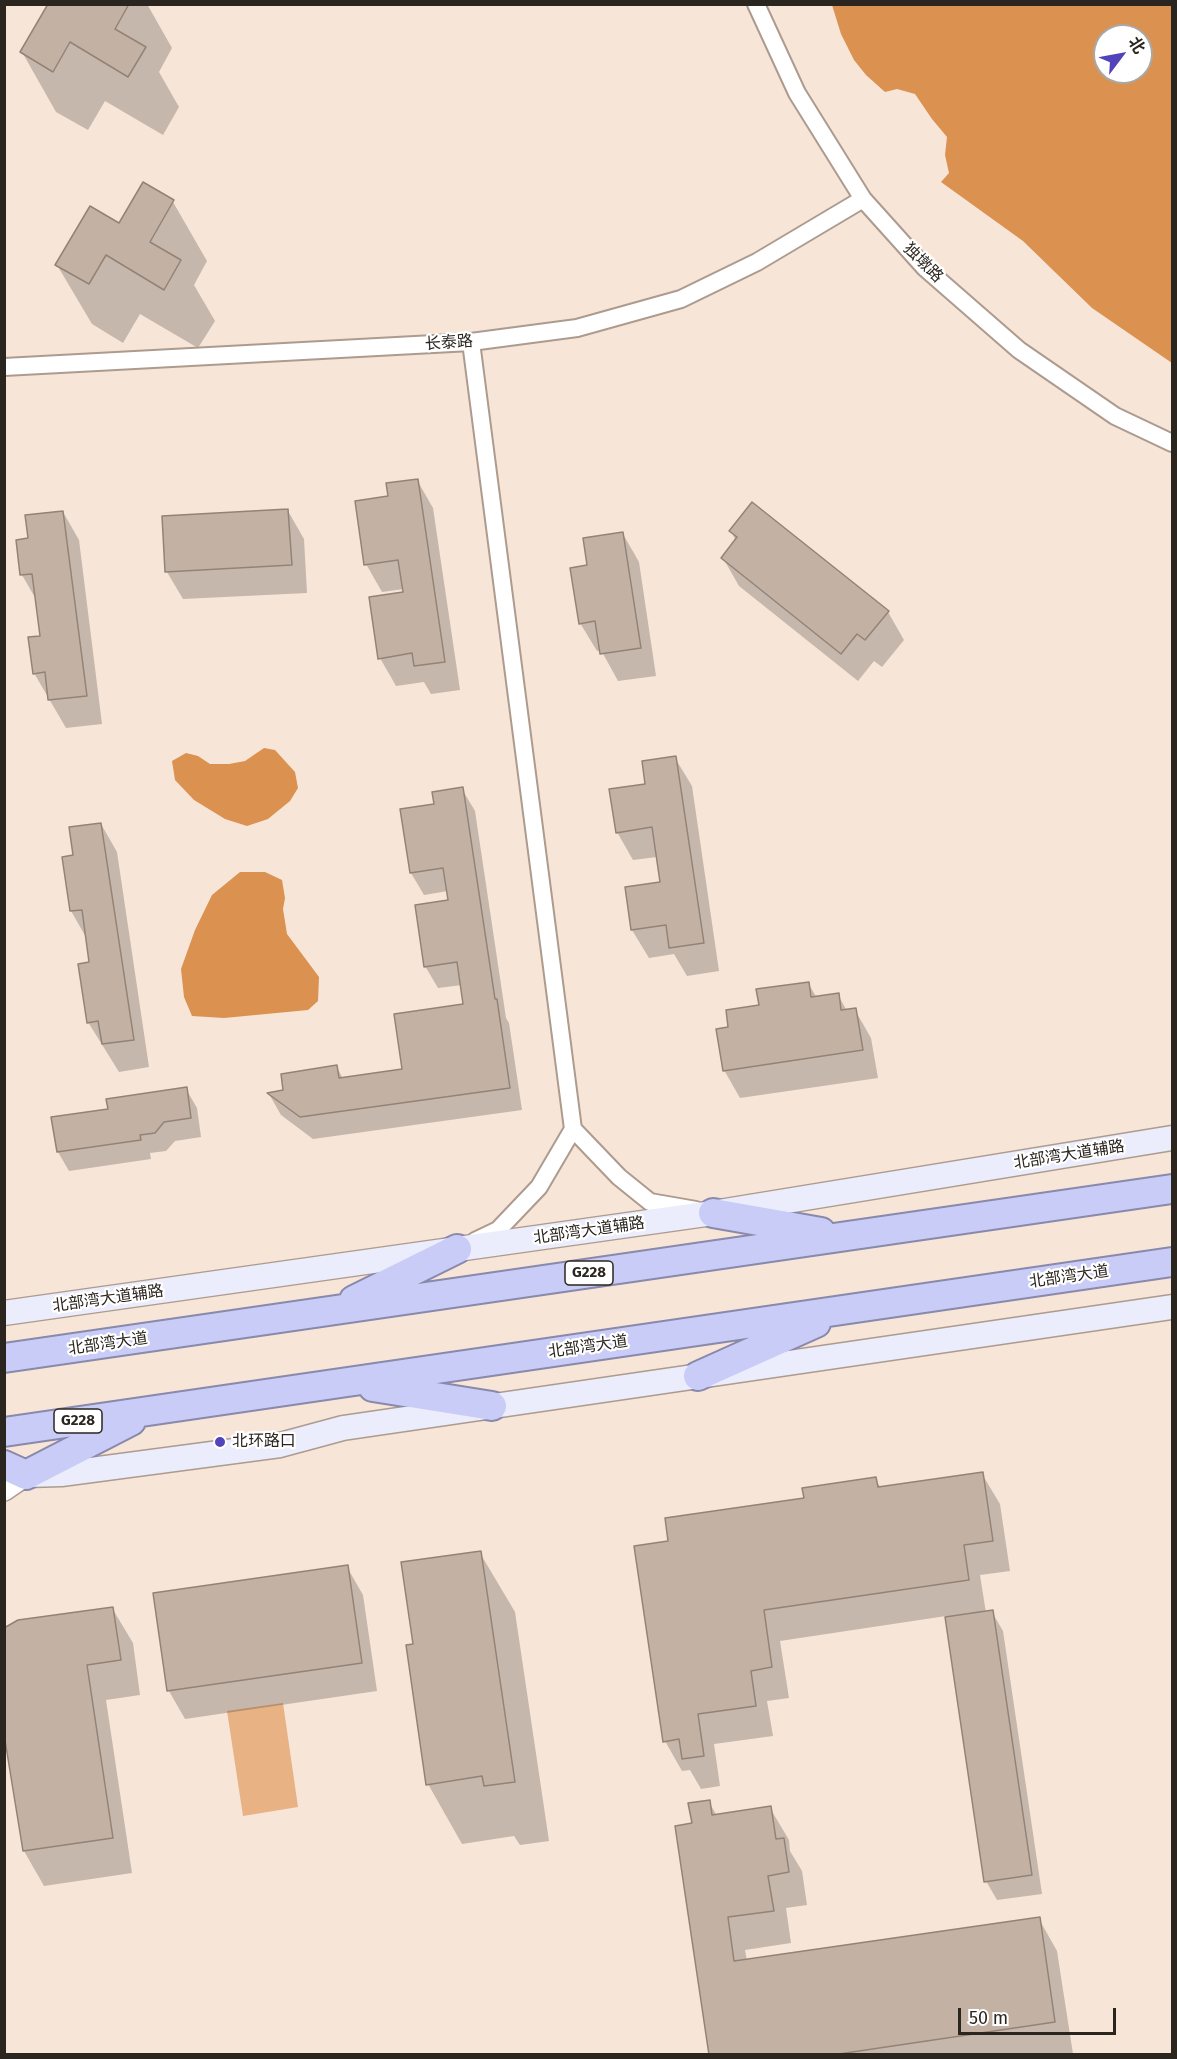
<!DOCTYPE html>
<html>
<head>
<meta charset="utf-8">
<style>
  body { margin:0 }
  #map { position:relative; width:1177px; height:2059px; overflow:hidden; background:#f7e5d7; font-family:"Fira Sans","Noto Sans SC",sans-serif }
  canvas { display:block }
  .frame { position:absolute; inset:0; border:6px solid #2b251f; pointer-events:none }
  .north { position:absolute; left:1093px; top:24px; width:60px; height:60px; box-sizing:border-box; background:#fff; border:2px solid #aaa8a5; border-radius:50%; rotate:58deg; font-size:16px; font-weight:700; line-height:24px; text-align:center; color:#2b251f }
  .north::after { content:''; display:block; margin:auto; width:21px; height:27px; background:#5144bb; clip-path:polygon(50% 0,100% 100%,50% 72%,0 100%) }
  .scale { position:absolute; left:958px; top:2008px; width:158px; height:27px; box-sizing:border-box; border:3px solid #2b251f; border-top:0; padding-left:8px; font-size:18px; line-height:21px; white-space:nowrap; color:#2b251f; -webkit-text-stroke:4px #fff; paint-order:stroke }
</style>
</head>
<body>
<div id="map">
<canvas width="1177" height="2059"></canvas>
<div class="frame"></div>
<div class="north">北</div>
<div class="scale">50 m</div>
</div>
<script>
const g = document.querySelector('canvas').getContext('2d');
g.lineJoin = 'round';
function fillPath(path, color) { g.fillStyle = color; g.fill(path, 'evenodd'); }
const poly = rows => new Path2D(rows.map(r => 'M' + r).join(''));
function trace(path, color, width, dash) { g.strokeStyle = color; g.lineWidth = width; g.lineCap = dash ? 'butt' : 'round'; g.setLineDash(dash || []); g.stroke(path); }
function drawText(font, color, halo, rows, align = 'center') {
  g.font = font + ' "Fira Sans","Noto Sans SC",sans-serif'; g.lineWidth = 4.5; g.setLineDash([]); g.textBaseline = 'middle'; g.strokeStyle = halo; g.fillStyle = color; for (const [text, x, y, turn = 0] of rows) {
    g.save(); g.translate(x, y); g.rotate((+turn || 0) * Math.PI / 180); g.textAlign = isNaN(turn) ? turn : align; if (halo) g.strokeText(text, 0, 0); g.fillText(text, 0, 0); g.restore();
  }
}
fillPath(poly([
  [283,1703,298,1807,243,1816,227,1711]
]), '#e8b285');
fillPath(poly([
  [832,5,1172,5,1172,363,1092,308,1023,241,941,182,949,173,945,155,947,137,932,119,915,94,897,89,885,92,866,75,854,60,841,34],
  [1105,36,1141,36,1141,72,1105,72],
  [264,748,275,750,295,772,298,788,290,801,268,819,247,826,225,819,194,800,175,780,172,761,186,753,198,756,210,764,229,764,245,761],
  [240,872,265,872,282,880,285,898,283,909,287,934,319,977,318,1001,308,1010,224,1018,192,1016,184,997,181,969,195,930,212,895]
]), '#db914f');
fillPath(poly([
  [89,4,147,4,172,48,159,72,179,107,163,135,105,101,88,130,56,112,22,52],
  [173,202,207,261,194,285,215,321,198,348,140,314,123,343,92,324,57,265,120,225],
  [417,480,433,508,460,690,431,694,424,682,396,686,380,658,404,593,404,589,382,592,366,564,390,497],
  [288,511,304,539,307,593,183,599,167,572],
  [63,512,79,540,102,724,66,728,34,673,41,637,37,601,22,575,17,541,29,540],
  [731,531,888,612,904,640,882,667,874,661,858,681,739,586,723,558,736,541],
  [623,534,639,562,656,676,618,681,601,650,597,651,580,623,589,567],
  [675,758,692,786,719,971,687,976,674,954,649,958,632,930,627,888,661,883,657,857,633,860,617,832,646,785],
  [462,789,475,811,506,1018,509,1023,522,1110,313,1139,281,1115,269,1094,285,1091,337,1067,343,1079,403,1070,465,1005,462,985,438,988,425,966,450,901,448,891,424,895,411,873,435,805],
  [101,824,117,852,149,1067,119,1072,88,1022,91,964,87,939,71,911,63,858,75,856],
  [808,983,817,998,838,995,847,1011,855,1010,871,1038,878,1078,740,1098,724,1070,730,1028,761,1006],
  [186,1089,197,1108,201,1137,175,1141,166,1151,150,1153,151,1159,69,1171,58,1152,109,1110],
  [982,1474,1000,1504,1010,1571,980,1575,986,1613,992,1612,1003,1631,1042,1894,997,1900,986,1881,946,1616,780,1641,789,1698,767,1701,773,1736,714,1744,720,1786,701,1789,690,1770,682,1771,665,1741,670,1542,875,1479,881,1488],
  [480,1553,515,1612,549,1841,520,1845,514,1836,462,1844,428,1784,415,1645],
  [347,1567,363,1595,377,1691,185,1719,169,1691],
  [112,1608,133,1643,140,1695,106,1700,132,1873,44,1886,24,1851,4,1721],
  [709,1802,717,1816,770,1808,789,1840,790,1851,802,1871,807,1905,786,1908,791,1943,745,1950,747,1961,1039,1919,1057,1951,1073,2054,711,2054,693,1825]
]), '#0003');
const building = poly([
  [48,4,129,4,115,29,146,47,128,77,70,42,53,72,20,52,48,4],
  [143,182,174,200,150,242,181,260,164,290,106,255,89,284,55,265,90,206,119,223,143,182],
  [418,479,445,662,414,666,412,653,378,659,369,597,403,592,398,560,364,565,355,501,388,496,386,483,418,479],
  [752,502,889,611,865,640,857,634,841,654,721,558,737,537,729,531,752,502],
  [288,509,292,565,165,572,162,516,288,509],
  [63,511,87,696,48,700,45,672,33,674,28,637,40,636,32,574,20,575,16,540,28,538,25,515,63,511],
  [623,532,641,648,600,654,595,621,579,624,570,568,587,565,583,538,623,532],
  [676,756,704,943,669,948,666,925,631,930,625,887,660,882,652,827,616,833,609,789,645,784,642,761,676,756],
  [463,787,495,999,497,999,510,1088,300,1117,267,1093,283,1090,281,1074,337,1065,339,1078,402,1069,394,1014,463,1004,457,962,424,967,415,905,448,900,443,868,410,873,400,809,434,804,432,792,463,787],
  [101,823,134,1040,102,1044,98,1021,87,1023,78,964,89,962,82,910,70,911,62,857,73,855,69,827,101,823],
  [809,982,811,997,839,993,841,1010,856,1008,863,1050,723,1071,716,1029,728,1027,726,1010,759,1005,756,989,809,982],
  [187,1087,191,1118,164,1122,155,1133,140,1135,141,1140,57,1152,51,1117,108,1109,106,1099,187,1087],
  [983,1472,993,1541,964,1545,969,1580,764,1610,772,1667,751,1671,756,1706,698,1714,704,1756,682,1759,679,1739,663,1742,634,1546,668,1541,665,1518,804,1498,802,1488,876,1477,878,1487,983,1472],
  [481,1551,515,1782,484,1786,482,1776,426,1785,406,1645,413,1644,401,1562,481,1551],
  [348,1565,362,1663,167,1691,153,1593,348,1565],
  [113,1607,121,1660,87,1665,113,1838,23,1851,4,1734,4,1628,18,1620,113,1607],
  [993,1610,1032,1875,984,1882,945,1617,993,1610],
  [710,1800,712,1815,771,1806,776,1839,784,1838,789,1872,768,1876,774,1911,728,1917,734,1961,1040,1917,1055,2022,832,2055,709,2055,675,1826,692,1823,688,1803,710,1800]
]);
fillPath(building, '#c3b1a4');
trace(building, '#938376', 1.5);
const minor = poly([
  [756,4,797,93,863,199,925,268,1019,350,1115,416,1172,443],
  [471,342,573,1129,619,1177,650,1202,696,1210],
  [4,367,471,342,577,328,681,299,757,262,863,199],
  [475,1241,498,1230,539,1187,573,1129]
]);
const tertiary = poly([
  [4,1490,26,1475]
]);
const secondary = poly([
  [4,1313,713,1213,1172,1138],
  [27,1475,61,1474,280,1445,343,1428,1172,1307]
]);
const trunk = poly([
  [713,1213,821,1232],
  [354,1300,457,1249],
  [4,1358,1172,1189],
  [698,1376,816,1323],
  [373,1387,492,1406],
  [4,1432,1172,1262],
  [4,1465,26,1475,131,1421]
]);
trace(minor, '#ac9b8e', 20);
trace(tertiary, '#ac9b8e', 24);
trace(secondary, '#ac9b8e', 27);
trace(trunk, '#8989ab', 32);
trace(minor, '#fff', 16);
trace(tertiary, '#fff', 21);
trace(secondary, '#ebecfc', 24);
trace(trunk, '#caccf8', 28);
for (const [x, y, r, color] of [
  [220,1442,6,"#5144bb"]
]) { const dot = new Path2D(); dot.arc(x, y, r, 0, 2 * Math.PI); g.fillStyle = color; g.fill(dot); trace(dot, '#fff', 2); }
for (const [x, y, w] of [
  [589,1273,48],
  [78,1421,48]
]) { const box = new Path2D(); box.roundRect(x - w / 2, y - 12, w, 24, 4.5); g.fillStyle = '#fff'; g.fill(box); trace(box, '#2b251f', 1.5); }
drawText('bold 15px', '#2b251f', null, [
  ["G228",589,1273],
  ["G228",78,1421]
]);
drawText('16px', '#2b251f', '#fff', [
  ["独墩路",923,263,45],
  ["长泰路",449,343,-4],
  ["北部湾大道辅路",1069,1155,-9],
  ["北部湾大道辅路",589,1231,-8],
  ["北部湾大道",1069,1277,-8],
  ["北部湾大道辅路",108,1299,-8],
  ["北部湾大道",108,1344,-8],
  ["北部湾大道",588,1347,-8]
]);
drawText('16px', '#2b251f', '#fff', [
  ["北环路口",232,1442]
], 'left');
</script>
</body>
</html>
